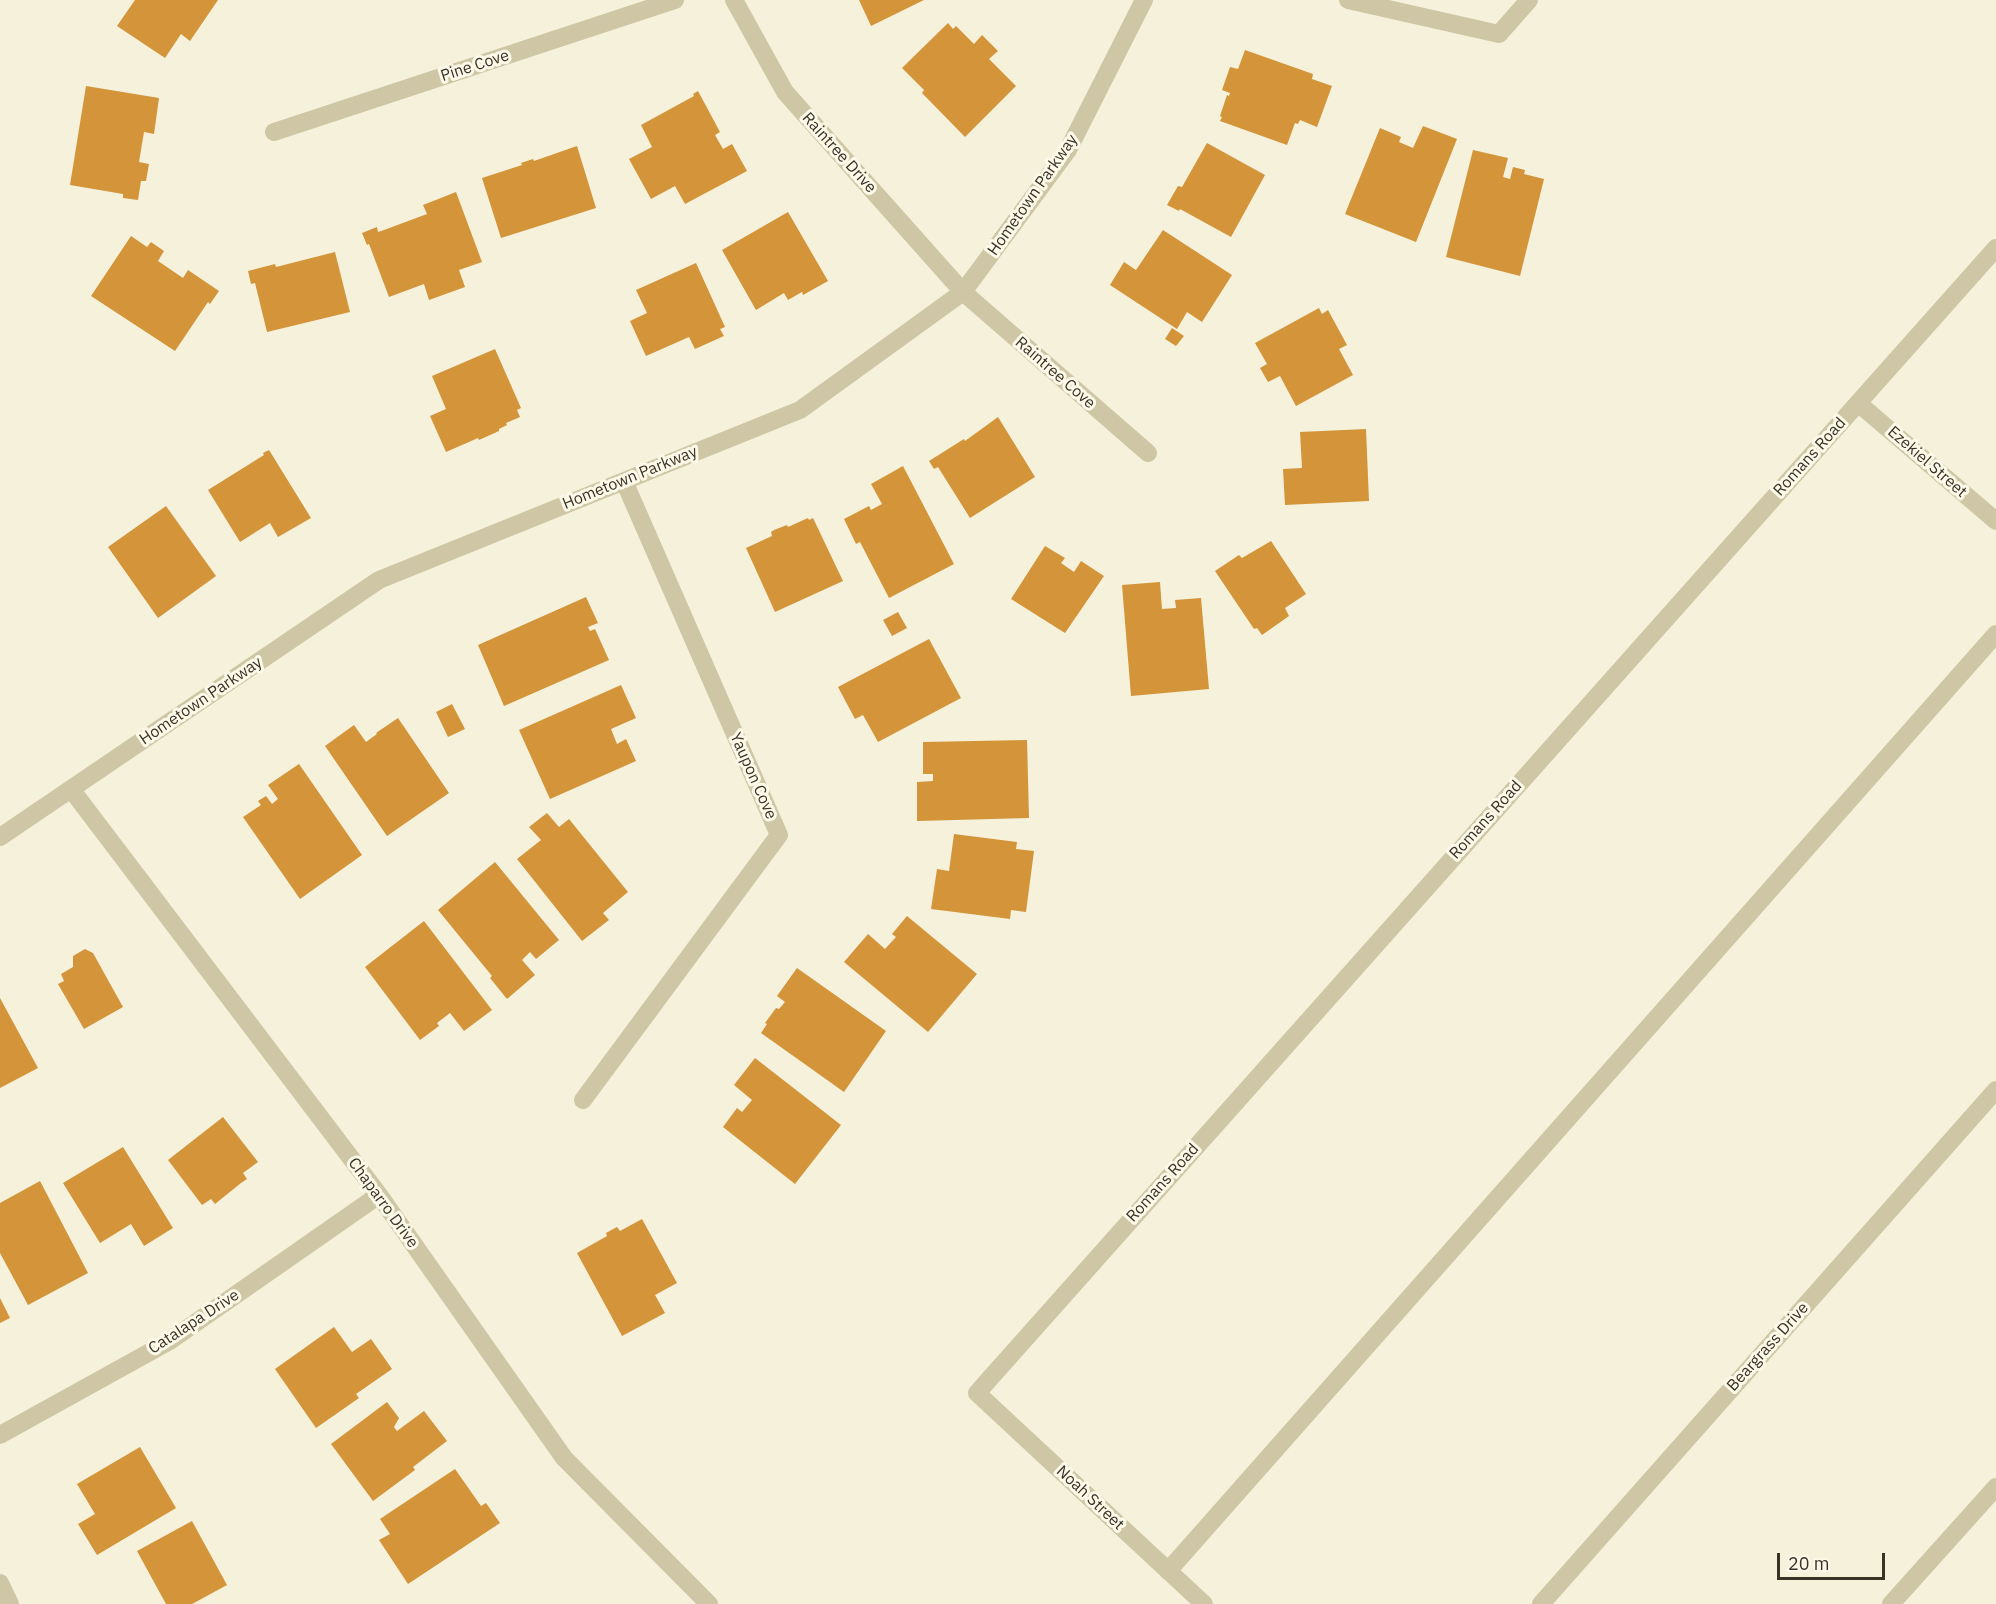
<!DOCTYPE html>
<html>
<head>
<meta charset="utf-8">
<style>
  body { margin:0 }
  #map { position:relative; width:1996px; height:1604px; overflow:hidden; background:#f5f1db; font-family:"IBM Plex Sans",sans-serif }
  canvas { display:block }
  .scale { position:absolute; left:1777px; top:1553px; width:108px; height:27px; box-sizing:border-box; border:3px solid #393327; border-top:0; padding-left:8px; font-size:18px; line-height:21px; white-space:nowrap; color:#393327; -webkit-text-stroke:4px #fcf9e8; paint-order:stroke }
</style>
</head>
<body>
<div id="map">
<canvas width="1996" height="1604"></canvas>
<div class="scale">20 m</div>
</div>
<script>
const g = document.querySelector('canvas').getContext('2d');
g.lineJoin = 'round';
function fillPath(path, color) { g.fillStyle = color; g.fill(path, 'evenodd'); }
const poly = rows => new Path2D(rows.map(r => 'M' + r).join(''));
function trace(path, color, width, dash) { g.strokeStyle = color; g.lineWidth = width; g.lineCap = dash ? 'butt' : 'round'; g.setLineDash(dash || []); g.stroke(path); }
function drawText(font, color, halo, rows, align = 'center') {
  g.font = font + ' "IBM Plex Sans",sans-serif'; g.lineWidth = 6; g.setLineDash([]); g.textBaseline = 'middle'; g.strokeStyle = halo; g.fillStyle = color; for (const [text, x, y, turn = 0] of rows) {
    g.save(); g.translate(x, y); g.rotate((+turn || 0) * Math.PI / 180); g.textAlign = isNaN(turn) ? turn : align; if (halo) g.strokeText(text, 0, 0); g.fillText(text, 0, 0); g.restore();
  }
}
fillPath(poly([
  [135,0,218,0,190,41,181,34,165,58,117,26],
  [859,0,924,0,871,26],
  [948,23,953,29,956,26,974,44,982,35,998,51,989,59,1016,86,965,137,922,93,924,90,902,68],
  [1245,50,1313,74,1312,79,1332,86,1317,127,1300,120,1298,124,1295,123,1287,145,1220,121,1222,117,1220,116,1227,95,1229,96,1230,93,1222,90,1230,67,1238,69],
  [86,86,159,98,154,134,144,132,139,162,149,164,146,181,141,181,138,200,123,198,123,194,70,185],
  [698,91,720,132,715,135,723,149,732,144,747,171,685,204,675,186,651,199,629,159,652,147,641,125,694,96,693,94],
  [1423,126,1457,139,1416,242,1345,214,1380,128,1401,137,1399,142,1413,148],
  [1207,143,1265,175,1231,237,1180,209,1179,211,1167,205,1178,186,1182,187],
  [577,146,596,208,501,238,482,178,522,165,521,163,533,159,534,161],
  [1473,150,1508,158,1503,177,1510,179,1513,167,1525,170,1524,174,1544,179,1520,276,1446,257],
  [456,192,482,262,459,270,465,287,429,300,424,284,389,297,369,244,367,245,362,233,377,227,378,232,384,230,427,214,423,205],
  [788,212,828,281,803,295,802,292,788,300,784,293,756,310,722,250],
  [1163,230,1232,275,1202,322,1187,312,1177,329,1110,285,1124,262,1136,270],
  [131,236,147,247,151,242,164,251,158,261,183,278,188,270,219,291,210,304,208,302,175,351,91,296],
  [335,252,350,312,267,332,255,283,251,284,248,271,275,264,276,267],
  [696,263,725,327,720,329,724,336,695,349,689,337,646,356,630,321,647,313,636,290],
  [1319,308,1322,314,1328,310,1347,345,1339,349,1353,375,1296,406,1280,376,1268,382,1260,368,1267,364,1255,343],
  [1172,328,1184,336,1176,346,1165,339],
  [495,349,521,408,517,410,520,417,506,423,507,425,499,429,499,431,479,440,478,438,446,452,430,416,446,409,432,376],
  [998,417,1035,477,970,518,938,467,934,469,929,461,964,439,965,441],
  [1366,429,1369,501,1285,505,1283,469,1302,468,1300,432],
  [269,450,311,518,278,537,270,523,240,542,208,490,264,455,263,453],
  [903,466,954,564,889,598,860,542,856,544,844,519,869,506,871,510,882,504,871,484],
  [166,506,216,576,158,618,108,547],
  [808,518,809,520,813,518,843,581,775,612,746,548,772,536,771,532,774,530,787,525,788,527],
  [1271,541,1306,594,1285,608,1289,616,1262,635,1257,628,1254,629,1215,571,1239,555,1242,558],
  [1045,546,1065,558,1061,563,1074,572,1081,561,1104,576,1065,633,1011,599],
  [1160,582,1162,609,1176,608,1175,600,1201,598,1209,689,1131,696,1122,585],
  [586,597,598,623,588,627,590,631,595,629,609,660,504,706,478,645],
  [898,612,907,628,892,636,883,620],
  [929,639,961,698,878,742,863,715,855,719,838,687],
  [621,685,636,718,611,729,617,744,626,739,636,761,550,799,519,730],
  [452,704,465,729,448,737,436,712],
  [398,718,449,793,387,836,325,746,354,725,366,742,377,734,376,733],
  [1027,740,1029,818,917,821,917,782,933,781,933,774,923,774,923,742],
  [299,764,362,855,300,899,243,817,261,805,258,801,266,796,272,804,278,799,268,785],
  [547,813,559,827,569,819,628,892,603,913,609,920,582,941,517,859,541,840,529,827],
  [954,834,1017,842,1016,849,1034,851,1026,912,1011,910,1010,919,931,909,937,869,949,871],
  [495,862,559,940,536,959,530,952,522,960,535,975,507,999,490,978,492,976,438,910],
  [907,916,977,974,928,1032,844,962,868,934,885,949,896,937,892,934],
  [424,921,492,1010,464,1031,450,1013,437,1023,439,1026,420,1040,365,967],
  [85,949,93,953,123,1007,84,1029,58,984,64,981,61,974,73,967,73,956],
  [797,968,886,1031,844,1092,761,1033,767,1024,765,1023,776,1008,779,1009,785,1002,777,996],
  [0,998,38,1068,0,1088],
  [755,1058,841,1125,795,1184,723,1127,737,1108,742,1112,752,1100,734,1085],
  [223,1117,258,1162,243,1173,247,1179,241,1183,215,1204,211,1199,202,1205,168,1160],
  [123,1147,173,1228,144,1246,131,1224,100,1243,63,1183],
  [40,1181,88,1273,28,1305,0,1253,0,1203],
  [642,1219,677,1283,655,1295,665,1313,622,1336,577,1253,607,1236,606,1233,617,1227,620,1231],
  [0,1298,10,1318,0,1323],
  [334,1327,352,1352,371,1339,392,1369,356,1394,359,1398,316,1428,275,1369],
  [387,1402,399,1418,394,1427,397,1431,424,1411,447,1441,413,1467,415,1470,373,1501,331,1444],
  [140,1447,176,1508,97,1555,78,1524,95,1514,77,1484],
  [455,1469,481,1506,486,1503,500,1523,408,1584,379,1540,390,1534,380,1519],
  [192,1521,227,1585,192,1604,166,1604,137,1551]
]), '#d3943a');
trace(poly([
  [734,0,785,92,963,292,1148,453],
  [1348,0,1499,34,1529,0],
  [274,132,675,0],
  [1858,403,1996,521],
  [71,789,379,1195,564,1458,709,1604],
  [0,837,379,580,800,410,963,292,1068,150,1144,0],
  [583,1100,779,835,624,481],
  [0,1435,168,1342,379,1195],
  [1168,1571,1996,634],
  [0,1583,10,1604],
  [1204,1604,977,1393,1996,248],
  [1541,1604,1996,1090],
  [1891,1604,1996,1487]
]), '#cec6a5', 18);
drawText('16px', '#393327', '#fcf9e8', [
  ["Pine Cove",475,66,-18],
  ["Raintree Drive",839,153,48],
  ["Hometown Parkway",1033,195,-55],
  ["Raintree Cove",1055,373,41],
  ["Romans Road",1810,457,-48],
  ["Ezekiel Street",1927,462,41],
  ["Hometown Parkway",630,478,-22],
  ["Hometown Parkway",201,701,-34],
  ["Yaupon Cove",753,776,66],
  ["Romans Road",1486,820,-48],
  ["Romans Road",1163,1183,-48],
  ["Chaparro Drive",383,1203,54],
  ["Catalapa Drive",194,1322,-33],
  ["Beargrass Drive",1768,1347,-48],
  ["Noah Street",1090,1498,43]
]);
</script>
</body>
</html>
